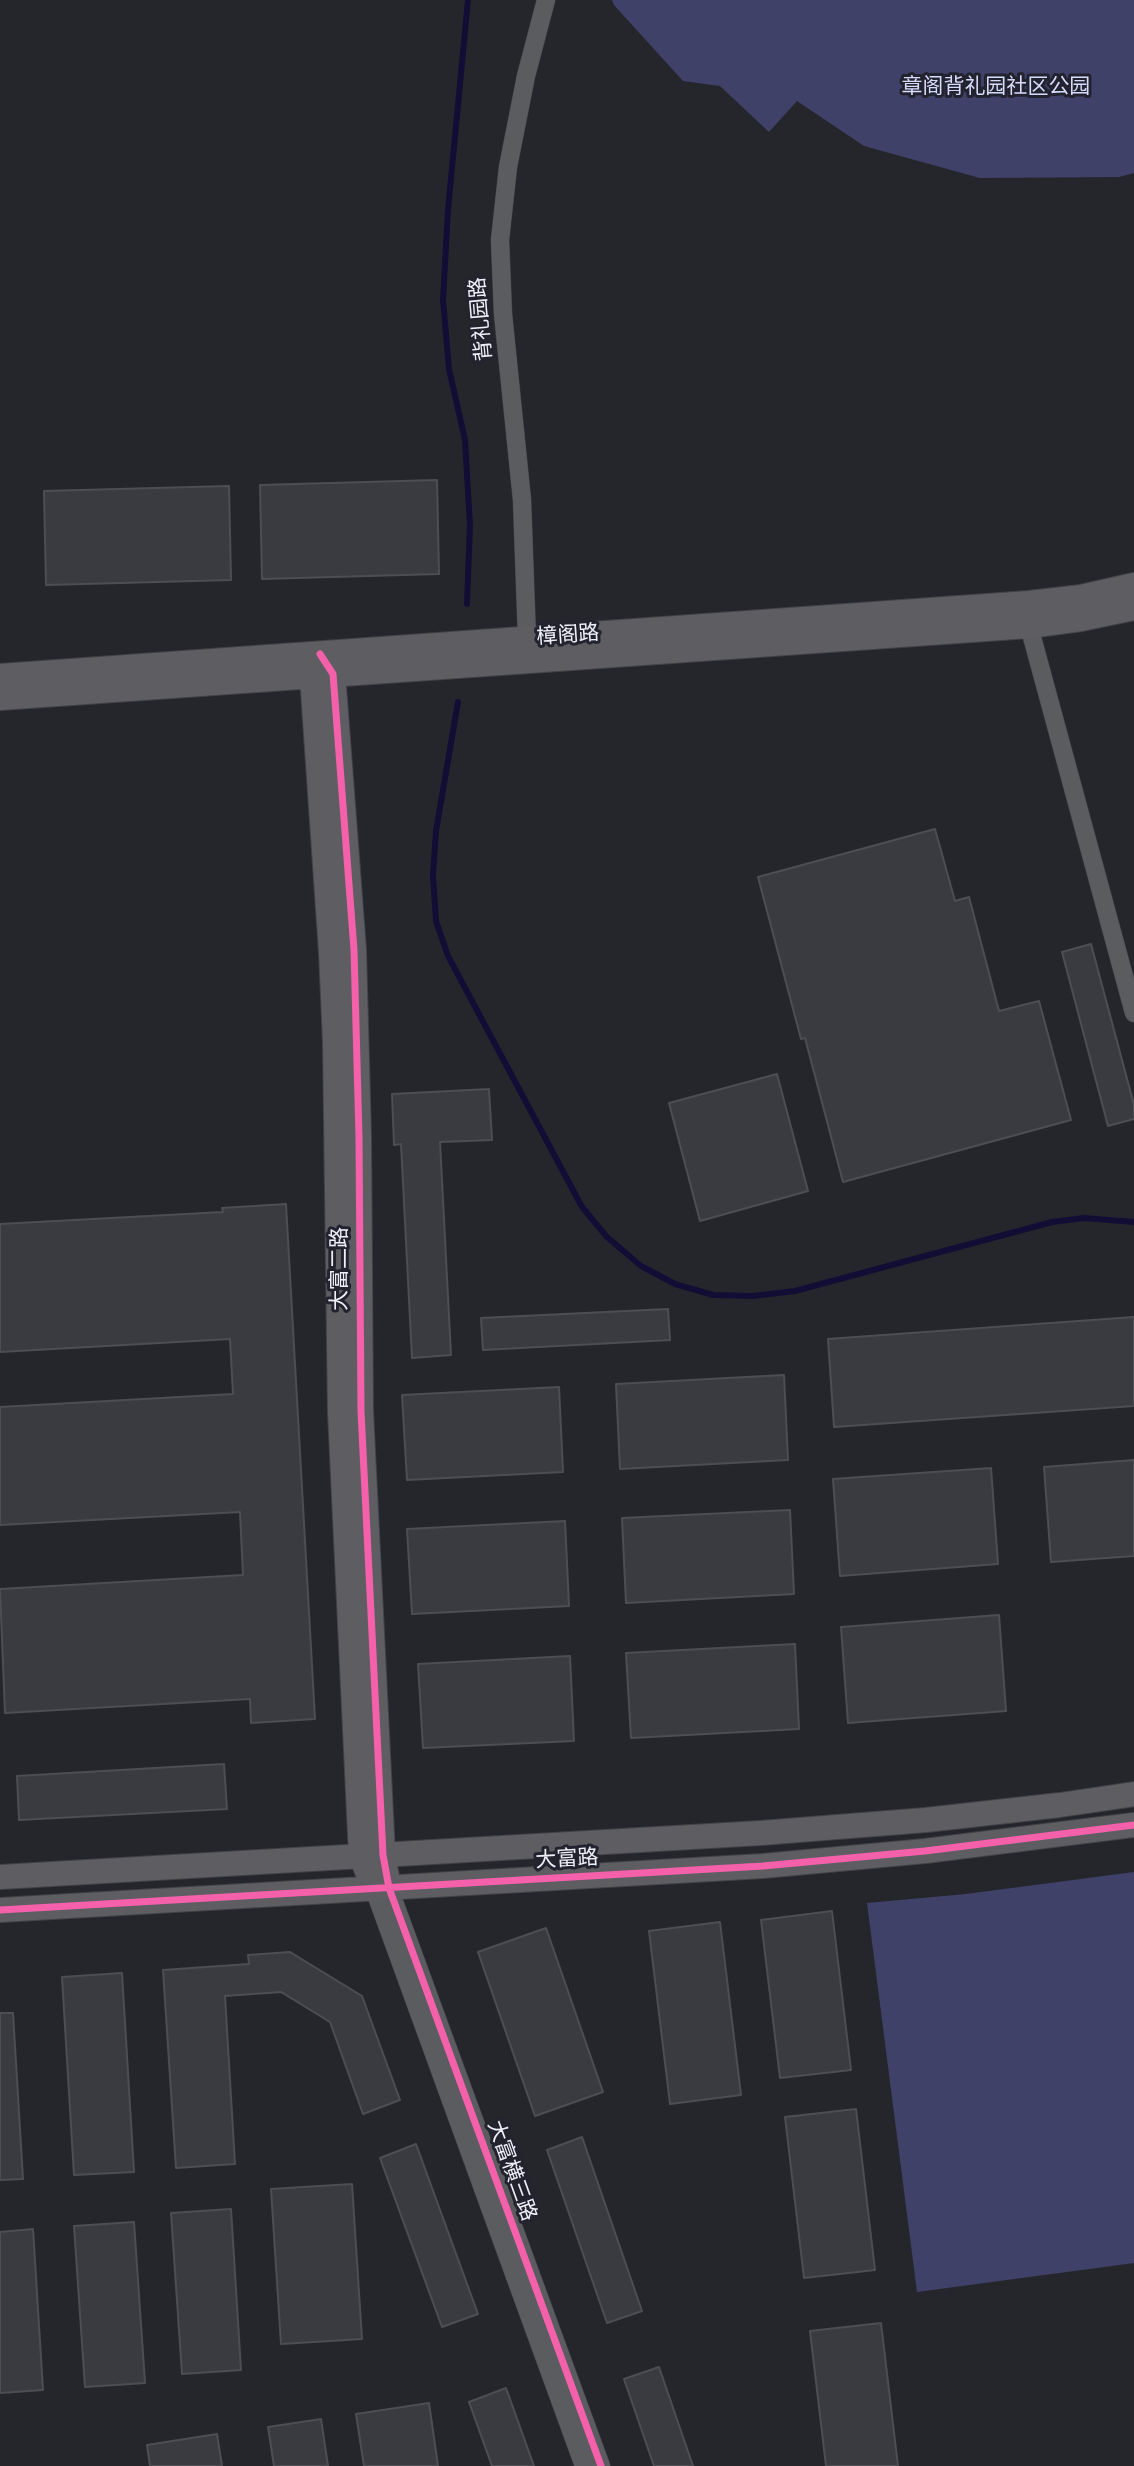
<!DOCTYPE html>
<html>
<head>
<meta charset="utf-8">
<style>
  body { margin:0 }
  canvas { display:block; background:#25262c }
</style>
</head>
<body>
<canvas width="1134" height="2466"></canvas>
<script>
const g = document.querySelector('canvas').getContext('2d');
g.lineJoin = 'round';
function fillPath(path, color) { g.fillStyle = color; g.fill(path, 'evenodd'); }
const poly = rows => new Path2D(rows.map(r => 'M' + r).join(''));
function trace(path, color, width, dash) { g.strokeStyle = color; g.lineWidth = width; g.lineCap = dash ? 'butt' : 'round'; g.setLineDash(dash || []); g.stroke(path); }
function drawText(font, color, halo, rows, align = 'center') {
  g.font = font + ' Poppins,"Noto Sans SC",sans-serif'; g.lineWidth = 6; g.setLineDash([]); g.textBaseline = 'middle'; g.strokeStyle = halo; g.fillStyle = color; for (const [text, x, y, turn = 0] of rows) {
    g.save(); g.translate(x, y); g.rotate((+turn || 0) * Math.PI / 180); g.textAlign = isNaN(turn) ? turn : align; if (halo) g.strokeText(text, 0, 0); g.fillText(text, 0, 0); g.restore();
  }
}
fillPath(poly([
  [612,0,1134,0,1134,173,1119,177,980,178,864,146,797,101,769,132,720,86,683,81,614,5],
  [1134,1872,1134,2263,917,2292,867,1903,966,1894]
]), '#3f4168');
trace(poly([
  [467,604,470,525,465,440,449,369,443,300,448,210,468,0],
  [458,702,436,831,433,875,436,921,448,956,582,1207,607,1237,641,1266,675,1284,713,1295,753,1296,795,1291,1052,1222,1084,1218,1134,1222]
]), '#110d34', 6);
const building = poly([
  [437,480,439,574,262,579,260,485,437,480],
  [229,486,231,580,46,585,44,491,229,486],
  [935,829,955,901,969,897,999,1011,1039,1001,1071,1120,843,1182,805,1038,801,1039,758,877,935,829],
  [1091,944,1134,1105,1134,1119,1108,1126,1062,952,1091,944],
  [777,1074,808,1191,700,1221,669,1103,777,1074],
  [489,1089,492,1140,440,1142,451,1355,412,1358,401,1144,394,1145,392,1094,489,1089],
  [286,1204,315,1719,251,1723,250,1699,5,1713,0,1589,243,1575,240,1512,0,1525,0,1407,233,1394,230,1339,0,1352,0,1224,223,1212,222,1208,286,1204],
  [668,1309,670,1340,483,1350,481,1318,668,1309],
  [1134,1317,1134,1406,834,1427,828,1339,1134,1317],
  [784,1375,788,1460,620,1469,616,1384,784,1375],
  [559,1387,563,1472,407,1480,402,1395,559,1387],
  [1134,1460,1134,1556,1051,1562,1044,1467,1134,1460],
  [991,1468,998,1564,840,1576,833,1479,991,1468],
  [790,1510,794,1594,626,1603,622,1518,790,1510],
  [565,1521,569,1606,412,1614,407,1529,565,1521],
  [999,1615,1006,1711,848,1723,841,1627,999,1615],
  [795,1644,799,1729,631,1738,626,1653,795,1644],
  [570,1656,574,1741,423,1748,418,1664,570,1656],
  [224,1764,227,1809,19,1820,17,1776,224,1764],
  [832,1911,851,2070,780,2078,761,1920,832,1911],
  [720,1922,741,2095,670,2104,649,1931,720,1922],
  [546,1928,603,2092,535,2116,478,1952,546,1928],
  [290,1952,362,1996,400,2100,363,2114,330,2022,281,1992,225,1996,235,2164,176,2168,163,1970,249,1964,248,1955,290,1952],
  [122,1973,134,2172,74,2175,62,1977,122,1973],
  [0,2013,13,2013,23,2179,0,2180,0,2013],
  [856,2109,875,2270,804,2278,785,2117,856,2109],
  [582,2137,642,2311,607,2323,547,2150,582,2137],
  [416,2144,478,2314,442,2327,380,2158,416,2144],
  [352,2184,362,2339,281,2344,271,2189,352,2184],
  [231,2209,241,2370,182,2374,171,2213,231,2209],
  [134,2222,145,2383,85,2387,74,2226,134,2222],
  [33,2229,43,2390,0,2393,0,2232,33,2229],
  [881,2323,898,2466,826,2466,810,2331,881,2323],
  [659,2367,693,2466,654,2466,624,2379,659,2367],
  [506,2388,534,2466,492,2466,469,2402,506,2388],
  [429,2403,438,2466,364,2466,356,2414,429,2403],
  [321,2419,328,2466,274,2466,268,2427,321,2419],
  [217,2434,222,2466,150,2466,147,2445,217,2434]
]);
fillPath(building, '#3a3b41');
trace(building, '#4c4e53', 2);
const street = poly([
  [1029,626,1134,1013],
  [527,639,522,500,503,314,500,240,508,167,526,76,546,0],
  [389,1888,601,2466],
  [374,1889,584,2466]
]);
const secondary = poly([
  [320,654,312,676,331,952,335,1042,340,1412,361,1856,374,1889],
  [320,654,333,674,354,950,359,1137,361,1411,383,1855,389,1888],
  [0,676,1029,603,1081,597,1134,585],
  [0,698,1029,626,1081,619,1134,608],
  [0,1877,761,1833,926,1820,1060,1805,1134,1794],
  [0,1910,763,1866,925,1851,1134,1825]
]);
trace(street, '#424348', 19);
trace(secondary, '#424348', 26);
trace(street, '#5b5c5f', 18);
trace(secondary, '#5e5e62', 24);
trace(poly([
  [320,654,333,674,354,950,359,1137,361,1411,383,1855,389,1888,601,2466],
  [0,1910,763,1866,925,1851,1134,1825]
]), '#f560ab', 7);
drawText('21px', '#d7dbfb', '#22232f', [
  ["章阁背礼园社区公园",996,88]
]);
drawText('21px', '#eeeff7', '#22232f', [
  ["背礼园路",482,319,-95],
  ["樟阁路",568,636,-4],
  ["大富二路",341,1269,-90],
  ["大富路",567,1860,-3],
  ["大富横三路",511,2171,70]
]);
</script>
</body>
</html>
